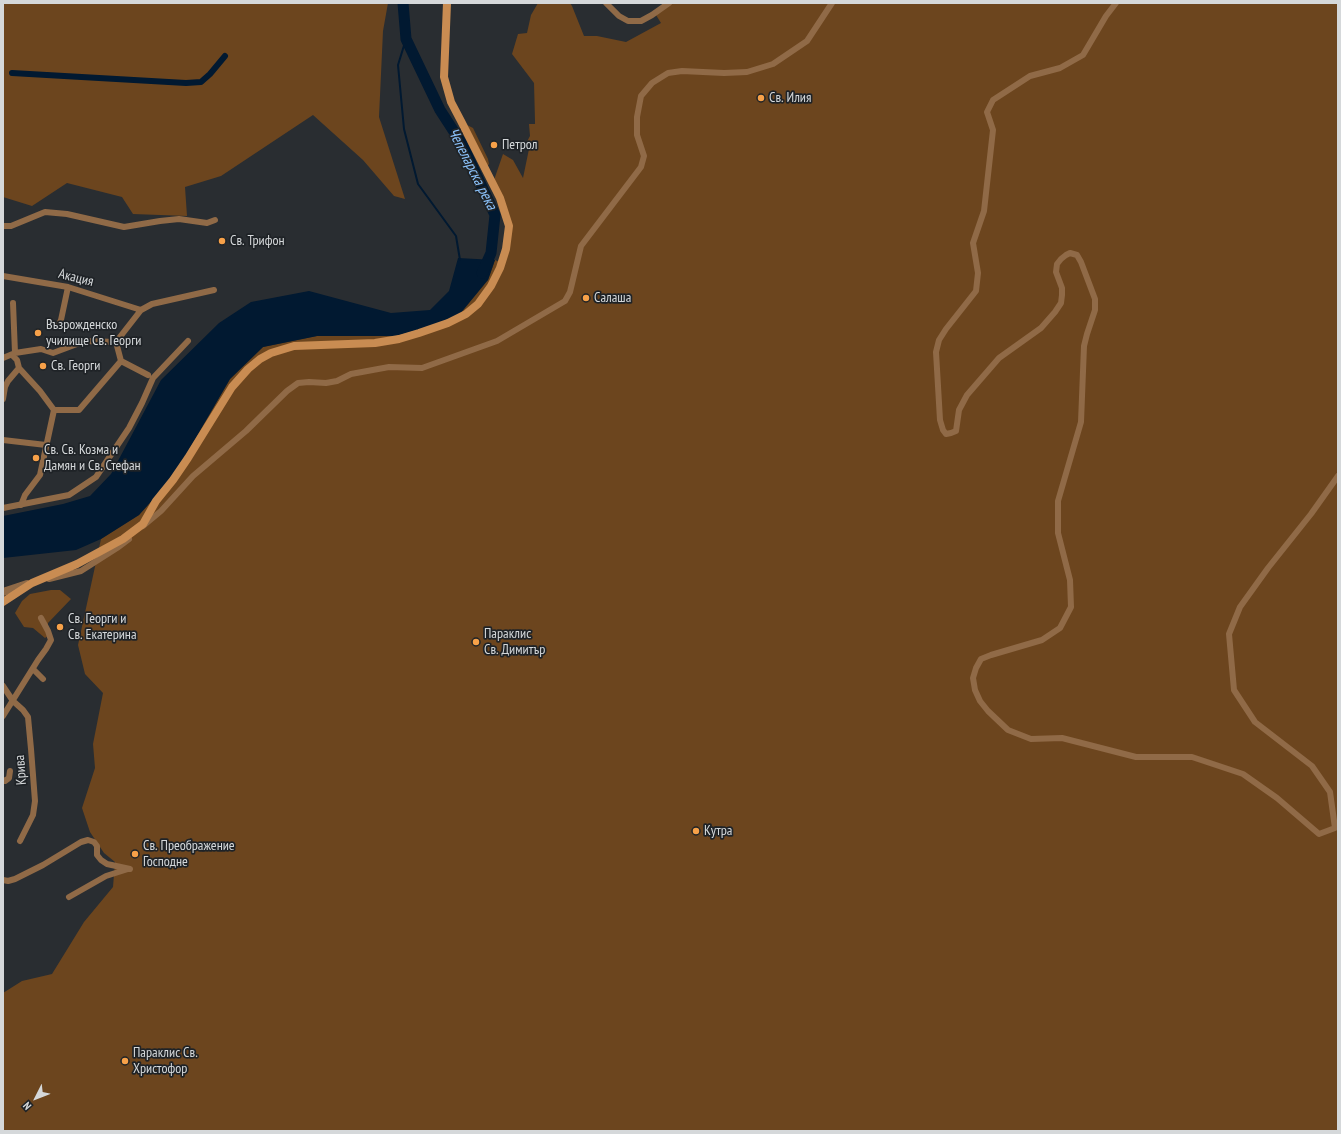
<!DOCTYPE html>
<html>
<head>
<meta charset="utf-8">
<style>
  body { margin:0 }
  #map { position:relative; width:1341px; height:1134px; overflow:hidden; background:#292d31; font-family:"PT Sans Narrow",sans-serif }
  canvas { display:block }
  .frame { position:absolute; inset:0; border:4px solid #d5d8da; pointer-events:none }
  .north { position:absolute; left:16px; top:1078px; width:40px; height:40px; -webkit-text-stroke:3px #1f2327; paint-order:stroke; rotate:228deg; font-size:11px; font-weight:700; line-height:16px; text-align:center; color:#d5d8da }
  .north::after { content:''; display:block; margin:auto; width:14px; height:18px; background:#d5d8da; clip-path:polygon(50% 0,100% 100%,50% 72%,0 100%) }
</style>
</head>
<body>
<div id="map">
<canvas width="1341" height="1134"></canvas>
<div class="frame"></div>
<div class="north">N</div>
</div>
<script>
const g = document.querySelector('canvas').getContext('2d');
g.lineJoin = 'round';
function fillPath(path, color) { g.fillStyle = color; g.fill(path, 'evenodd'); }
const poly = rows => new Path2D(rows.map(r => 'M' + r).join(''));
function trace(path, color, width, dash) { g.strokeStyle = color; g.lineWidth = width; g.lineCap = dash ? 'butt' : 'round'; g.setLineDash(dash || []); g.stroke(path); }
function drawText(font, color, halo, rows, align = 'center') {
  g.font = font + ' "PT Sans Narrow",sans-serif'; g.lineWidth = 3.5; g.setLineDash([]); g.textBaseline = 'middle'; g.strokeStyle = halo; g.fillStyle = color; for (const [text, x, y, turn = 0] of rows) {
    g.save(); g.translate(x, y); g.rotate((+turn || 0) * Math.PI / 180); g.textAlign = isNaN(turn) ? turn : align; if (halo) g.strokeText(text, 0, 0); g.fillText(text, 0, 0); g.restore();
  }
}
fillPath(poly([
  [3,3,388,3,383,31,379,117,405,199,394,196,363,160,313,115,221,176,185,187,187,216,133,214,122,197,67,183,32,206,3,197],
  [538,3,570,3,572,6,584,36,597,36,626,42,661,23,656,15,669,3,1338,3,1338,1131,3,1131,3,993,22,981,52,974,84,922,113,887,115,862,104,853,90,832,82,808,95,768,93,744,103,693,85,674,78,645,101,539,139,515,173,477,230,379,263,347,317,336,396,336,488,280,495,260,504,264,510,240,494,180,503,154,513,160,523,178,529,149,523,149,530,136,529,124,535,124,535,121,534,83,512,54,518,34,527,33,531,15],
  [467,125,473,128,488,159,489,164,486,168],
  [51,590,60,590,71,599,48,623,48,636,45,638,33,628,24,627,15,613,22,601,30,594]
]), '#6c451e');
fillPath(poly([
  [458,258,495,260,488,280,460,314,436,325,396,336,317,336,263,347,230,379,173,477,139,515,101,539,76,550,3,558,3,516,63,504,90,496,111,474,161,380,219,323,251,302,309,291,391,313,430,310,449,291]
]), '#011931');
trace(poly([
  [406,39,398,65,404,129,418,184,456,236,460,260]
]), '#011931', 2);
trace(poly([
  [12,73,186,83,201,82,210,74,225,56]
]), '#011931', 6);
trace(poly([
  [403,3,406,39,440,110,462,144,495,215,491,253,482,273]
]), '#011931', 11);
trace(poly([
  [606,3,619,16,628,21,641,21,652,15,669,3],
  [1116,3,1106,16,1083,55,1060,68,1030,76,993,100,987,112,993,130,984,211,973,243,978,273,976,291,946,329,939,340,936,352,940,420,943,430,946,434,951,433,956,431,959,410,967,395,999,358,1041,328,1055,312,1061,303,1062,295,1062,288,1056,272,1057,264,1061,259,1066,255,1070,253,1077,255,1081,262,1095,299,1095,310,1087,334,1084,346,1081,422,1058,501,1058,533,1070,580,1071,607,1060,628,1042,640,991,655,981,659,976,668,973,678,975,690,980,701,988,711,1008,730,1031,739,1062,738,1136,757,1192,757,1243,774,1277,798,1319,834,1335,828,1330,792,1312,766,1255,722,1234,690,1229,634,1240,607,1268,568,1311,514,1338,476],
  [3,226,11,226,45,212,67,214,124,227,160,221,179,219,207,223,215,220],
  [3,276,68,287,141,310],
  [13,303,15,353],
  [58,327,61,320,68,287],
  [12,355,17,360,19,368,40,391,54,410,40,475,25,495,21,505],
  [3,358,15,353,41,349,53,353,85,341,116,342,141,310,152,304,214,290],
  [121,361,148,375],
  [3,399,5,387,8,381,19,368],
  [54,410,79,410,121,361,116,342],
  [3,440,46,445],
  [3,508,69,495,96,477,129,428,142,403,153,378,188,341],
  [143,526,161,511,193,476,246,431,287,391,298,383,309,382,326,383,337,381,351,374,389,367,422,368,497,341,565,301,570,292,581,246,641,167,644,156,637,135,637,117,641,96,652,83,668,73,682,71,724,73,747,72,773,64,807,41,832,3],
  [49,579,81,571,117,548,129,539],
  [33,669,43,679],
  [3,686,13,701,23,710,28,717,31,749,35,801,33,815,20,841],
  [3,716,38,660,46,649,51,640,48,631,41,618],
  [3,780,5,781,9,778,10,771],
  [3,880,8,881,15,879,43,865,81,842,88,840,94,842,97,846,97,855,101,860,107,864,130,869],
  [69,897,106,876,128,869]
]), '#906a47', 6);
trace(poly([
  [3,592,27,584]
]), '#906a47', 8);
trace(poly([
  [3,602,32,583,77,564,123,539,143,524,156,501,173,480,188,458,232,387,248,369,260,359,271,353,294,346,375,343,399,339,419,333,448,323,466,314,478,304,491,286,500,268,506,249,509,226,500,198,461,121,451,102,444,77,447,3]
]), '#c98c52', 8);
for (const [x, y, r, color] of [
  [761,98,4,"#f7a149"],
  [494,145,4,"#f7a149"],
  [222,241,4,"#f7a149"],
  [586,298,4,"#f7a149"],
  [38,333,4,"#f7a149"],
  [43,366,4,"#f7a149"],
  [36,458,4,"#f7a149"],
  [60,627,4,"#f7a149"],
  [476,642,4,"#f7a149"],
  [696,831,4,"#f7a149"],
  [135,854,4,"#f7a149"],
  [125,1061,4,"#f7a149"]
]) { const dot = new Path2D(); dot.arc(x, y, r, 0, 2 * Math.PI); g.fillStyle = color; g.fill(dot); trace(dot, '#1f2327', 1.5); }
drawText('14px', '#d5d8da', '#1f2327', [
  ["Св. Илия",769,98],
  ["Петрол",502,145],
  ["Св. Трифон",230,241],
  ["Салаша",594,298],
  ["Възрожденско",46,325],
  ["училище Св. Георги",46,341],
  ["Св. Георги",51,366],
  ["Св. Св. Козма и",44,450],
  ["Дамян и Св. Стефан",44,466],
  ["Св. Георги и",68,619],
  ["Св. Екатерина",68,635],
  ["Параклис",484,634],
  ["Св. Димитър",484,650],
  ["Кутра",704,831],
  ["Св. Преображение",143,846],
  ["Господне",143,862],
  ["Параклис Св.",133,1053],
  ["Христофор",133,1069]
], 'left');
drawText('14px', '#d5d8da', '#1f2327', [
  ["Акация",76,278,14],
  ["Крива",21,770,-94]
]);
drawText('italic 15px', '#8dc4fd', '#1f2327', [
  ["Чепеларска река",472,169,63]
]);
</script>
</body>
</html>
